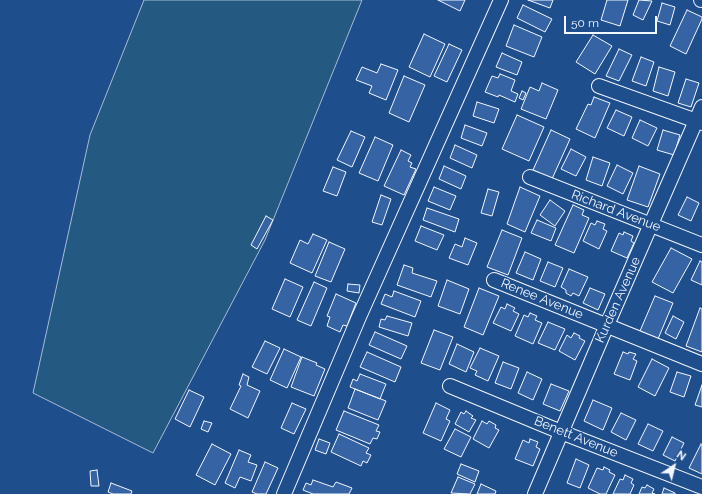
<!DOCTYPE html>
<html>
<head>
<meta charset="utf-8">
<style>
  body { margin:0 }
  #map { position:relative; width:702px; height:494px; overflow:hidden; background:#1f4e8c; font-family:Raleway,sans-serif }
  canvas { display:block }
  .north { position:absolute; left:654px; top:446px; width:40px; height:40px; -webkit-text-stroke:3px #1f4e8c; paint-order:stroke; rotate:35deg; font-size:11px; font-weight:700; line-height:16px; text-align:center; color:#f2f6ff }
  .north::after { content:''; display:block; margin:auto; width:14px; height:18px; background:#f2f6ff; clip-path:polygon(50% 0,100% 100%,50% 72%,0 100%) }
  .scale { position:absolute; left:564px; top:16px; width:93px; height:18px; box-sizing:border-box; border:2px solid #f2f6ff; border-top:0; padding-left:5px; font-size:12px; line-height:14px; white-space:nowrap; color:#f2f6ff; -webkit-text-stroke:3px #1f4e8c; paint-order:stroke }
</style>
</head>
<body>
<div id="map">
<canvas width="702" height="494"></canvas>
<div class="north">N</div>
<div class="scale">50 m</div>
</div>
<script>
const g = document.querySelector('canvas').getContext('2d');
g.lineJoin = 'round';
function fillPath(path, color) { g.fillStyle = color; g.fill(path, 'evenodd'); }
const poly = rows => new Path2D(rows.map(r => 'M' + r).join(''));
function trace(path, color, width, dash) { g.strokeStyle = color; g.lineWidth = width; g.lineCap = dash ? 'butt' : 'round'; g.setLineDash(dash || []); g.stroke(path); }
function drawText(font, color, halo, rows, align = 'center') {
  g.font = font + ' Raleway,sans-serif'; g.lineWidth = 3; g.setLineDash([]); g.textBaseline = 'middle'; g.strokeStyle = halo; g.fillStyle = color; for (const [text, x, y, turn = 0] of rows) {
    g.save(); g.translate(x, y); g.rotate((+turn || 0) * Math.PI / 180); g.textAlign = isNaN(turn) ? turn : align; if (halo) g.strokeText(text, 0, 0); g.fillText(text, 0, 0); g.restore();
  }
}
const green = poly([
  [144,0,362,0,265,240,153,453,33,393,90,135,144,0]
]);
fillPath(green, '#245a82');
trace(green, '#a8bbd7', 1);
const building = poly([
  [438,0,465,0,460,11,438,0],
  [528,0,553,0,550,8,528,0],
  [607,0,628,0,620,26,601,20,607,0],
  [639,0,652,1,643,20,633,15,639,0],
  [662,3,675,7,670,25,657,21,662,3],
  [523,5,552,19,545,32,517,18,523,5],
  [687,10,702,17,702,19,686,54,670,46,687,10],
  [514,25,542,37,534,57,506,46,514,25],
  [424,34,445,44,430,77,409,67,424,34],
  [593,35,612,46,595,74,576,62,593,35],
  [449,44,462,50,447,82,434,76,449,44],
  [619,49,632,55,619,81,606,76,619,49],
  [502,53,522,62,517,75,496,67,502,53],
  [641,57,654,62,646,86,632,81,641,57],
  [381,64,398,70,386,100,369,93,372,86,356,80,362,67,377,73,381,64],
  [659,67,675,72,668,96,653,91,659,67],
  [500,74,515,80,511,91,518,94,515,102,499,95,498,97,485,92,492,76,498,78,500,74],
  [404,76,425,85,409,122,389,113,404,76],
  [686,79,699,83,691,107,678,103,686,79],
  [542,83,558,90,546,119,521,109,530,87,539,91,542,83],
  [522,91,526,93,523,100,519,98,522,91],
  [594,97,610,103,595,138,576,129,588,104,591,105,594,97],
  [477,102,499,109,494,123,473,116,477,102],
  [616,110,632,117,624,136,607,128,616,110],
  [517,115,544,127,529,161,502,149,517,115],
  [640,120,657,128,648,146,632,138,640,120],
  [465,125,487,133,482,146,461,138,465,125],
  [551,130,570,139,552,179,533,170,551,130],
  [663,130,680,135,674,155,657,150,663,130],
  [351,131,365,137,352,167,337,160,351,131],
  [375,137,393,145,378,181,359,173,375,137],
  [455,145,477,155,472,168,450,158,455,145],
  [571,149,586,157,576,176,561,169,571,149],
  [401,150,411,155,408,161,412,163,410,167,416,169,404,195,384,186,401,150],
  [593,157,610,163,602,186,586,180,593,157],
  [617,165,633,173,623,194,607,186,617,165],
  [444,166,466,176,461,189,439,179,444,166],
  [639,166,660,174,648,207,627,200,639,166],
  [333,167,346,172,337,196,323,191,333,167],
  [434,187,456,196,450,210,428,201,434,187],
  [520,187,540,196,525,232,507,224,520,187],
  [488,189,499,192,492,216,481,213,488,189],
  [381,195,391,199,382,225,372,222,381,195],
  [687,197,699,203,691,221,678,215,687,197],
  [550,200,565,211,555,226,540,215,550,200],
  [573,205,584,210,582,215,589,218,574,253,555,245,573,205],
  [427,208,459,219,455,232,423,220,427,208],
  [266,216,273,220,257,249,251,245,266,216],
  [537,220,556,228,551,241,531,233,537,220],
  [597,221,605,224,603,229,607,231,599,249,583,241,591,223,595,225,597,221],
  [421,226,444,235,437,250,415,241,421,226],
  [502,230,522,238,508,275,487,267,502,230],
  [624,232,633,236,631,241,634,243,627,258,611,251,619,233,623,235,624,232],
  [313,234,327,240,312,273,290,263,300,240,308,244,313,234],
  [465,238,477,243,468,265,449,258,455,244,462,247,465,238],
  [329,242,345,249,331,282,315,276,329,242],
  [671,248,692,259,673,293,652,282,671,248],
  [525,252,541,259,533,280,516,273,525,252],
  [700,261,702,262,702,285,691,280,700,261],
  [548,262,563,268,555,287,540,281,548,262],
  [404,265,413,268,412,273,437,281,431,297,397,285,404,265],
  [569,269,588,277,579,296,573,293,571,296,566,293,566,290,561,287,569,269],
  [285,279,303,287,290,317,272,309,285,279],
  [447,280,469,289,460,314,438,306,447,280],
  [314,282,327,288,311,326,297,320,314,282],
  [348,284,360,285,359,293,347,291,348,284],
  [479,288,499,296,483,335,464,327,479,288],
  [590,288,605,294,598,310,583,303,590,288],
  [394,291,421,301,415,317,381,304,385,294,392,297,394,291],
  [336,294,356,303,347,326,343,325,340,332,327,326,330,317,327,316,336,294],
  [655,296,673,303,658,339,640,331,655,296],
  [507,304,515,308,513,311,519,314,511,331,493,323,501,307,505,309,507,304],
  [700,308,702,309,702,352,686,346,700,308],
  [530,313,537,316,535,320,542,323,533,344,515,336,524,315,528,317,530,313],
  [387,316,412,323,408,336,379,327,381,319,385,320,387,316],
  [673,316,684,322,676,339,665,333,673,316],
  [548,322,565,329,555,350,538,343,548,322],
  [434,330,453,337,440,370,421,363,434,330],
  [375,332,407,346,401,359,369,345,375,332],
  [574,333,580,336,579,338,585,341,575,360,559,351,567,335,571,338,574,333],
  [265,341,280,348,267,374,252,367,265,341],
  [457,344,474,352,466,372,449,364,457,344],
  [480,348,499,356,488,381,475,375,477,371,470,368,480,348],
  [284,349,301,357,287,388,270,380,284,349],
  [367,352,401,367,395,382,360,367,367,352],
  [623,352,628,354,629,352,636,354,633,359,637,361,630,380,614,374,623,352],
  [302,357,317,363,316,365,325,369,314,396,291,387,302,357],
  [652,359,669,368,655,396,638,387,652,359],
  [503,362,519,368,511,389,495,383,503,362],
  [527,372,542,379,533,400,518,393,527,372],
  [677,372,691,376,684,397,670,392,677,372],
  [243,374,249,377,247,385,260,391,248,418,230,409,241,386,239,385,243,374],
  [360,374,386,384,380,399,350,387,353,379,357,381,360,374],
  [551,384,569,391,560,411,543,404,551,384],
  [702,385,702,407,695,405,702,385],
  [355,389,386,401,378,420,348,408,355,389],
  [189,390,204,397,190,427,175,419,189,390],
  [593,400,612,408,603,430,584,421,593,400],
  [292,403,306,409,294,434,281,428,292,403],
  [436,403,450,410,446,419,450,421,441,441,423,433,436,403],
  [344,411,379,425,376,431,380,432,377,439,373,438,370,444,336,430,344,411],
  [466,411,473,416,471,418,476,420,469,432,455,424,461,412,464,414,466,411],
  [621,413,636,420,626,440,611,432,621,413],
  [204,421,212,423,208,432,201,429,204,421],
  [482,421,487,424,489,421,496,425,495,428,499,430,489,448,473,439,482,421],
  [648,424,663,431,653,451,638,444,648,424],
  [455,429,471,437,461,457,444,449,455,429],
  [339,434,369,448,366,453,371,455,367,463,363,461,361,466,331,452,339,434],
  [672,437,684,443,675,461,663,455,672,437],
  [319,439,330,443,326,454,315,450,319,439],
  [530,439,538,442,536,447,540,449,533,466,515,459,523,440,529,443,530,439],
  [212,444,231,454,215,485,196,475,212,444],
  [701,444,702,445,702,474,689,468,701,444],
  [239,450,251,455,248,462,257,465,251,481,240,477,235,488,225,483,239,450],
  [576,459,589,465,580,488,567,483,576,459],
  [265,462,278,468,266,494,257,494,252,492,265,462],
  [461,464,479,471,475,482,457,474,461,464],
  [604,467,610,470,609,472,615,475,606,494,600,494,588,488,597,468,603,470,604,467],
  [97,470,99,486,91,486,90,471,97,470],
  [625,475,633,479,631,483,634,485,630,494,613,494,620,479,623,480,625,475],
  [458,477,475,484,470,494,451,493,458,477],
  [313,480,333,487,336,482,352,488,349,494,313,494,303,490,306,483,311,485,313,480],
  [111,483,132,491,131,494,113,494,108,492,111,483],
  [481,484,496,491,495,494,477,494,481,484],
  [647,485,654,489,652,493,655,494,639,494,642,487,645,488,647,485],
  [664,488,675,493,675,494,662,494,664,488]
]);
fillPath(building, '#3563a3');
trace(building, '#f2f6ff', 1);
const minor = poly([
  [701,0,702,0],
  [599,86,702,123],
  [530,177,702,245],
  [494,280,702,364],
  [450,386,561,432,702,487],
  [284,494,359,317,501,0],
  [535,494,607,325,702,107]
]);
trace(minor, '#f2f6ff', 16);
trace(minor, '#1f4e8c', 14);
drawText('13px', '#f2f6ff', '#1f4e8c', [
  ["Richard Avenue",616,211,21],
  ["Renee Avenue",542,299,22],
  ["Kurden Avenue",618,300,-66],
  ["Benett Avenue",576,437,22]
]);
</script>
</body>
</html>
